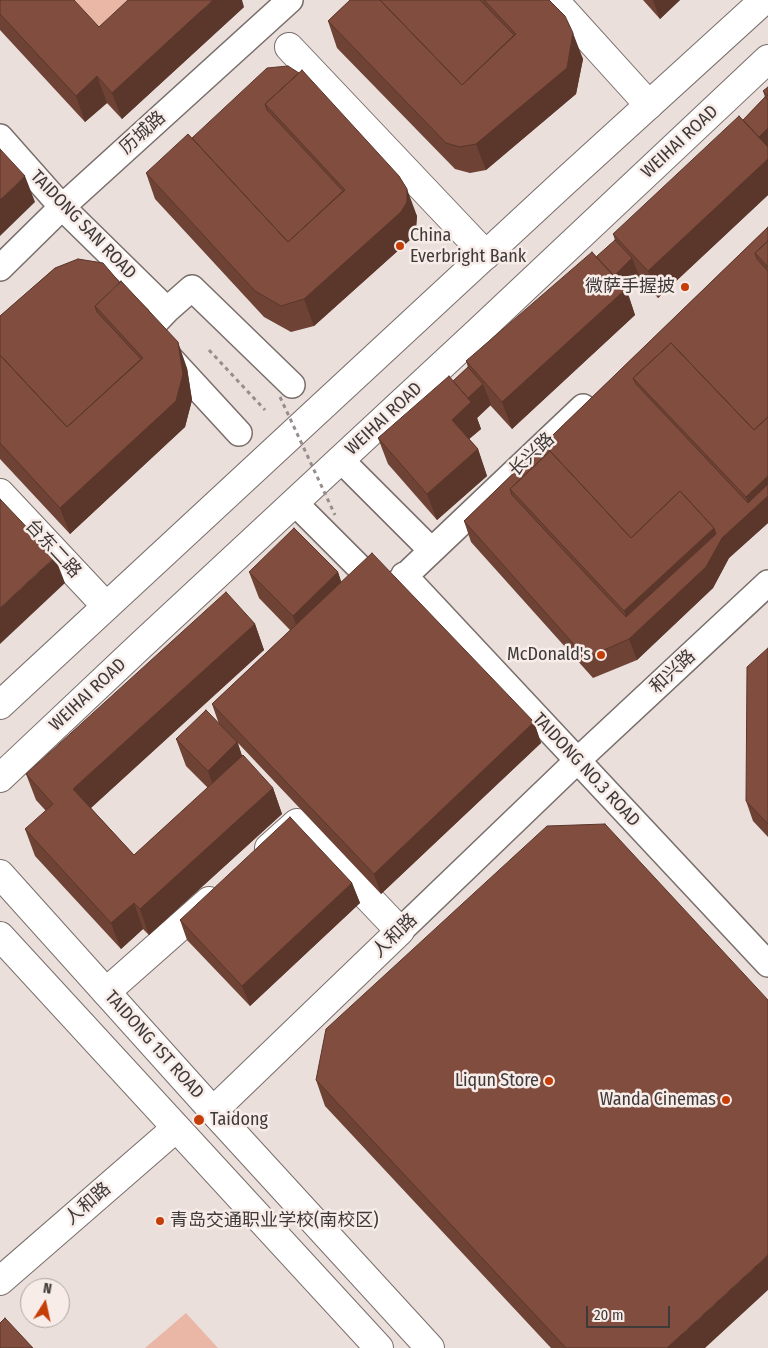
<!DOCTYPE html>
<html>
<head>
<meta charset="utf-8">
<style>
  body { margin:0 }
  #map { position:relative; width:768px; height:1348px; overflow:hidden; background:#eadfdb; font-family:"Fira Sans Condensed",sans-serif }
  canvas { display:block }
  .north { position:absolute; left:20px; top:1278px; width:50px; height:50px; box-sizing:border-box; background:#f7ece8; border:1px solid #ada5a2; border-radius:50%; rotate:10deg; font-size:14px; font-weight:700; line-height:20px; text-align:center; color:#3e3a39 }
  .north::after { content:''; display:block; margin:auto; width:18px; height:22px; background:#c53d07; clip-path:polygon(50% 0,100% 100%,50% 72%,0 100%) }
  .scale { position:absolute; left:586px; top:1306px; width:84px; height:22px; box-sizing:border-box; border:2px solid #3e3a39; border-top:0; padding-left:6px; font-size:15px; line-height:18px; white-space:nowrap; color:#3e3a39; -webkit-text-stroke:4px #f7ece8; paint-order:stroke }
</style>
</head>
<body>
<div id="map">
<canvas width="768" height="1348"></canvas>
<div class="north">N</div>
<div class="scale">20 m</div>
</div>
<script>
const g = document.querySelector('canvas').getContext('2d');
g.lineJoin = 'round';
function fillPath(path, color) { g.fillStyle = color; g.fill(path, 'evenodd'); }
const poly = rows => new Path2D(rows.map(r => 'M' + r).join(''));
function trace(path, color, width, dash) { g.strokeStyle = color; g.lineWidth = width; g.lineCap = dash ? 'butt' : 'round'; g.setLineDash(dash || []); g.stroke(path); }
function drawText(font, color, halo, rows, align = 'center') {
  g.font = font + ' "Fira Sans Condensed","Noto Sans SC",sans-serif'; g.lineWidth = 5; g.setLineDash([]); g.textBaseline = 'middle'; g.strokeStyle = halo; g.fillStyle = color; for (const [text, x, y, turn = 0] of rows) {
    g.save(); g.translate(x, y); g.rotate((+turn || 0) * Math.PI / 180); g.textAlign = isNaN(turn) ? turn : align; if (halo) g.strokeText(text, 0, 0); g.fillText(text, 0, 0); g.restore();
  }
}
fillPath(poly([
  [74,0,158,0,112,41],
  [186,1313,218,1348,145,1348]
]), '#eab6a6');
const pedestrian = poly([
  [0,137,62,207,167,310],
  [0,268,62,207,290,0],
  [239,433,146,332,167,310,192,288,292,385],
  [348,467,431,550],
  [302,510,386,594,583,407],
  [404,575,768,964],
  [400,931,578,760,768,583]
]);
const minor = poly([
  [554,0,649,105],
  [289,47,486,255],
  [0,493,106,606],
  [106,992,209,901],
  [213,1111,400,931,297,823,269,848],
  [0,1281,176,1128]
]);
const primary = poly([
  [0,705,561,185,764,0],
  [0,778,140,646,480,330,768,59],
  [0,874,213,1111,430,1348],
  [0,936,379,1348]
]);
trace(pedestrian, '#786e6b', 28);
trace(minor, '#786e6b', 30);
trace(primary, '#786e6b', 30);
trace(poly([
  [209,350,265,410]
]), '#968e8c', 3, [4, 4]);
trace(pedestrian, '#fff', 25);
trace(minor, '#fff', 28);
trace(primary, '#fff', 28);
trace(poly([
  [280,397,335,515]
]), '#968e8c', 3, [4, 4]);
fillPath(poly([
  [0,0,99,27,244,7,122,119,107,103,85,122,0,30],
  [350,0,549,0,583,59,576,94,486,170,470,173,455,169,337,48,328,21],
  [643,0,680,0,660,19],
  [299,73,417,216,416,228,411,239,314,326,291,332,264,317,155,199,146,173,192,138],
  [768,87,768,195,658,298,640,278,627,291,635,315,512,429,490,405,477,418,481,429,469,439,478,449,487,476,437,520,388,464,378,438,453,381,468,367,466,361,596,257,615,240,613,234,743,120,765,97,763,91],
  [768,227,768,523,729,558,713,588,637,660,593,678,471,542,464,521],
  [55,268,187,368,192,400,185,427,70,534,0,459,0,316],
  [249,572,338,572,341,582,534,722,541,743,381,894,238,743,242,756,273,788,282,814,149,935,143,929,121,949,35,856,25,829,46,811,36,800,26,774,255,624,264,650,91,808,134,855,208,788,186,766,176,739,219,724,212,704,290,630,259,598],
  [768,648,768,837,753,821,746,801],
  [352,883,360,903,250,1006,187,940,180,920],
  [316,1080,705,1348,551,1348,325,1106]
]), '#6e4235');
fillPath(poly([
  [213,0,242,0,244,7,122,119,112,93],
  [653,0,680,0,660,19],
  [573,33,583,59,576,94,486,170,476,144],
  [97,76,107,103,85,122,76,96],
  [768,128,768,155,757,138],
  [768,159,768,195,658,298,648,271],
  [25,176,35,202,0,236,0,200],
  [407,189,417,216,416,228,411,239,314,326,304,299],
  [632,258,640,278,627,291,635,315,512,429,502,402,612,278],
  [178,342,187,368,192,400,185,427,70,534,60,508],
  [483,384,491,405,477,418,481,429,461,446,452,420,467,399],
  [478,449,487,476,437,520,427,494],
  [768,476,768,523,729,558,713,588,637,660,629,639,633,636,624,611,714,528,722,538,751,511,746,497],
  [55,557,65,583,0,644,0,608],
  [338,572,347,599,302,642,293,616],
  [255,624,264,650,83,815,73,789],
  [534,722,541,743,381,894,374,874],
  [237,742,247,769,217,797,208,771],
  [273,788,282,814,149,935,140,909],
  [352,883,360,903,250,1006,242,986],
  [134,903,143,929,121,949,111,923],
  [768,1255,768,1290,705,1348,667,1348]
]), '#5a362b');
const building = poly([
  [0,0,74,0,99,27,128,0,213,0,112,93,97,76,76,96,0,14,0,0],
  [350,0,380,0,462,85,516,34,484,0,549,0,565,16,573,33,567,68,476,144,460,147,446,143,328,21,350,0],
  [380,0,480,0,514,35,462,85,380,0],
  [288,66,299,73,265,104,267,110,343,191,288,242,192,138,267,68,288,66],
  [302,70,399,176,407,189,407,202,401,212,304,299,281,306,255,291,146,173,188,134,288,242,345,190,265,104,302,70],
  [768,87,768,96,763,91,768,87],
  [765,97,768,100,768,128,759,137,743,120,765,97],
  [739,116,768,147,768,159,648,271,613,234,739,116],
  [0,149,25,176,0,200,0,149],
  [768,227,768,241,755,253,757,259,768,271,768,417,754,430,671,343,633,378,636,384,748,503,768,484,768,496,722,538,706,567,629,639,586,658,464,521,768,227],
  [550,451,631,538,680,491,714,528,716,534,626,617,512,495,510,489,550,451],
  [615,240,632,258,614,276,596,257,615,240],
  [768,241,768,267,755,253,768,241],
  [592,252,626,289,502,402,466,361,592,252],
  [78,259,103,263,120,283,95,306,97,312,141,359,67,427,0,355,0,316,55,268,78,259],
  [121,281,178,342,183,374,176,401,60,508,0,443,0,355,67,427,143,358,95,306,121,281],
  [671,343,754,430,768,417,768,476,746,497,633,378,671,343],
  [468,367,483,384,468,398,453,381,468,367],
  [449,376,471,402,452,420,478,449,427,494,378,438,449,376],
  [550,451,631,538,680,491,714,528,624,611,510,489,550,451],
  [0,499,55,557,0,608,0,499],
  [294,528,338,572,293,616,249,572,294,528],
  [372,553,534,722,374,874,212,704,372,553],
  [226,592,255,624,73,789,134,855,243,755,273,788,140,909,134,903,111,923,25,829,53,804,26,774,226,592],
  [768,648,768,824,746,801,747,667,768,648],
  [206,710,237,742,208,771,176,739,206,710],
  [290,817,352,883,242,986,180,920,290,817],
  [605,824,768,1000,768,1255,667,1348,566,1348,316,1080,326,1029,547,826,605,824],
  [5,1318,33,1348,0,1348,0,1323,5,1318]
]);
fillPath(building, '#804d3e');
trace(building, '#5a362b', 1);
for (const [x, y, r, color] of [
  [400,246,5,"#c53d07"],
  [685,287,5,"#c53d07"],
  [601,655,5,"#c53d07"],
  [549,1081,5,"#c53d07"],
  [726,1100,5,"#c53d07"],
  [199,1120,6,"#c53d07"],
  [160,1221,5,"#c53d07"]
]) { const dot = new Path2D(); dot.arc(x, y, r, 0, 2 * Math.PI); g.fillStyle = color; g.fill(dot); trace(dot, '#f7ece8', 2); }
drawText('18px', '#3e3a39', '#f7ece8', [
  ["历城路",143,133,-42],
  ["WEIHAI ROAD",680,142,-43],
  ["TAIDONG SAN ROAD",83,225,46],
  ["WEIHAI ROAD",384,419,-43],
  ["长兴路",532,455,-43],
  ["台东二路",53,549,47],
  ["和兴路",673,672,-43],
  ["WEIHAI ROAD",88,695,-43],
  ["TAIDONG NO.3 ROAD",586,770,47],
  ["人和路",395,936,-44],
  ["TAIDONG 1ST ROAD",154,1045,48],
  ["人和路",88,1204,-41]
]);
drawText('18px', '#3e3a39', '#f7ece8', [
  ["China",410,236,"left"],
  ["Everbright Bank",410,257,"left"],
  ["微萨手握披",675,287],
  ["McDonald's",591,655],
  ["Liqun Store",539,1081],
  ["Wanda Cinemas",716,1100],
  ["Taidong",210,1120,"left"],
  ["青岛交通职业学校(南校区)",170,1221,"left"]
], 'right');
</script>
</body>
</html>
